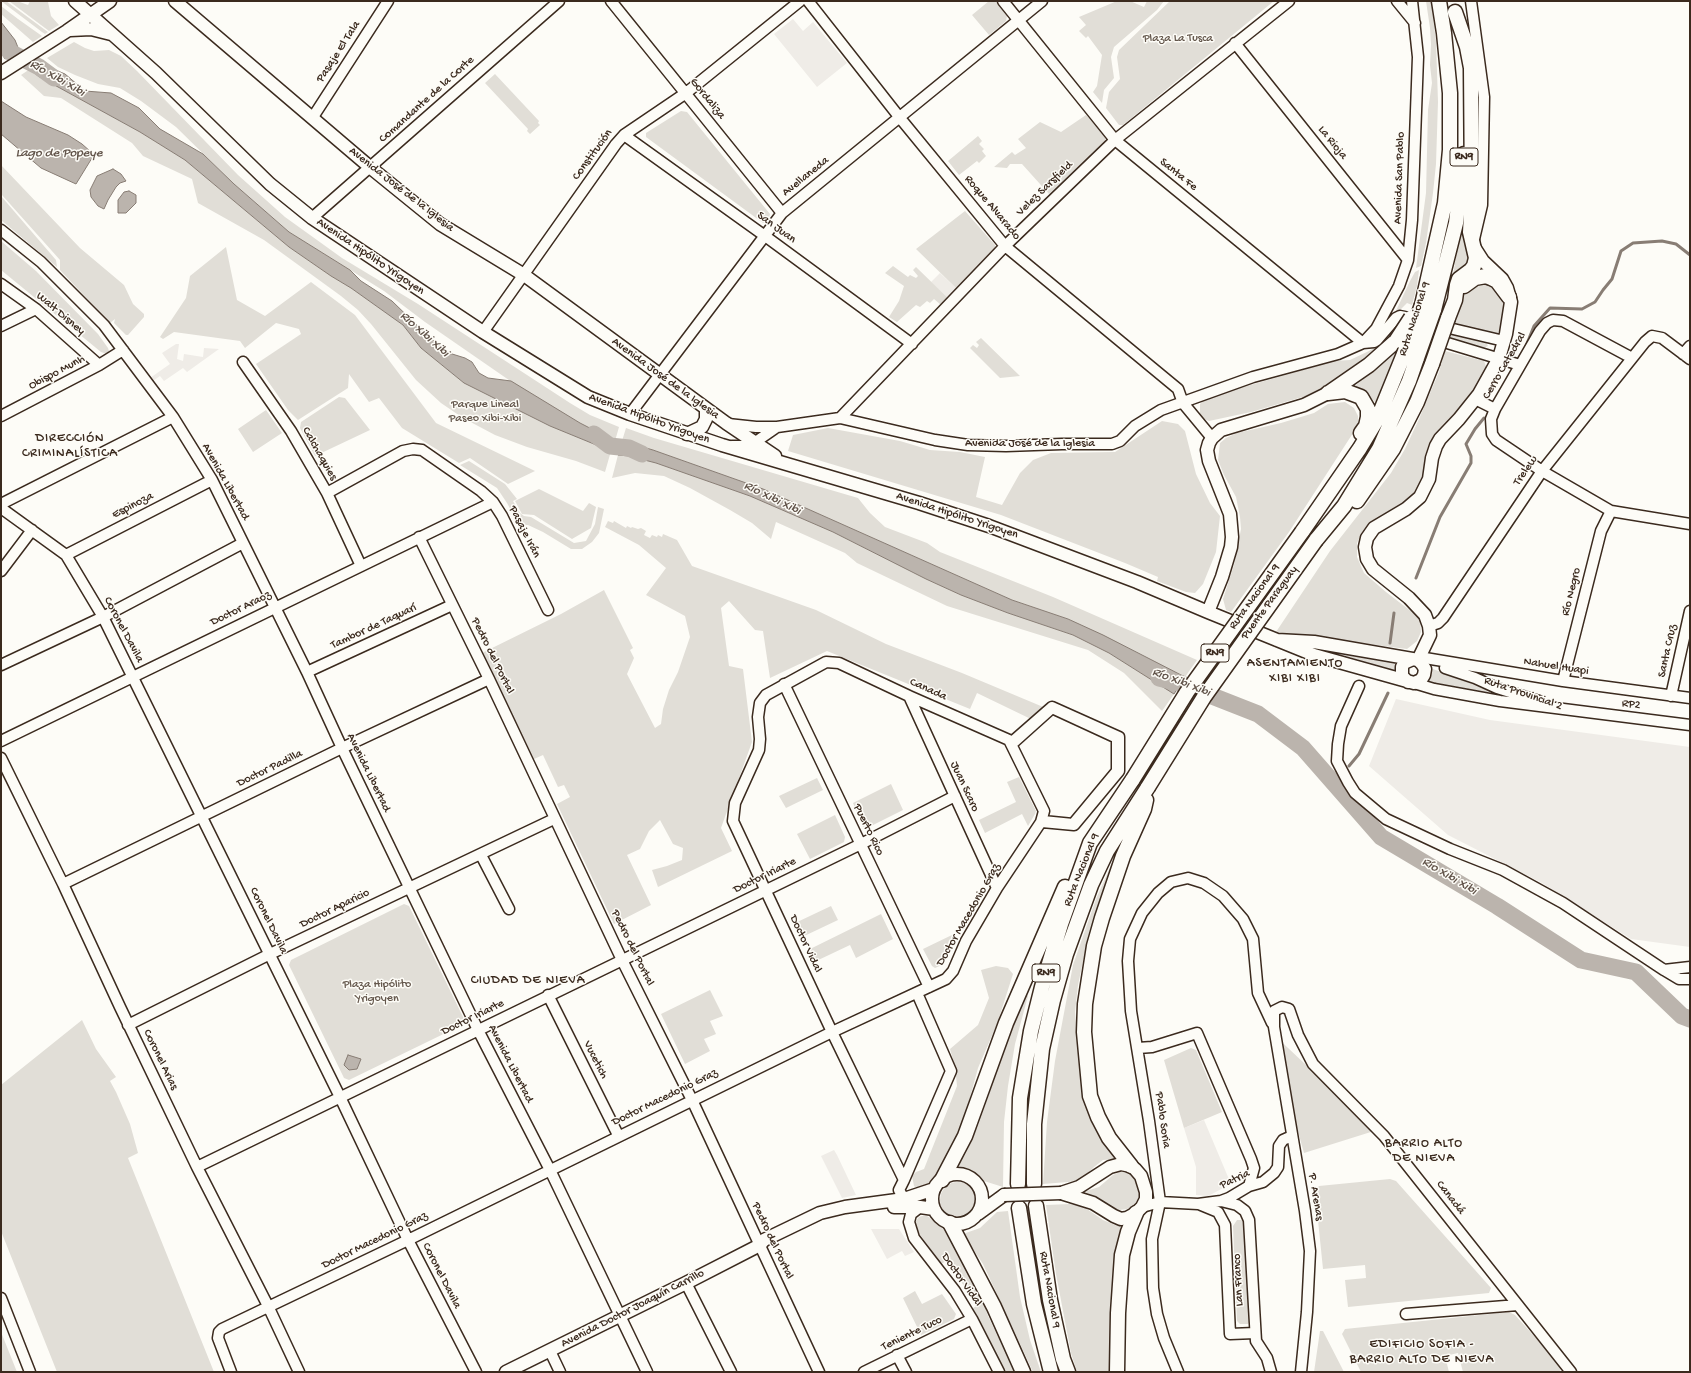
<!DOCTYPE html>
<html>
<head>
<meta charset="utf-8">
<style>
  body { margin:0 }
  #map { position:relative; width:1691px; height:1373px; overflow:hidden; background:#fdfcf7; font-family:"Gochi Hand",sans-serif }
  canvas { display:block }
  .frame { position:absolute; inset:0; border:2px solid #3b2a1e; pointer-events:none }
</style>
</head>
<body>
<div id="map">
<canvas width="1691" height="1373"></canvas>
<div class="frame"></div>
</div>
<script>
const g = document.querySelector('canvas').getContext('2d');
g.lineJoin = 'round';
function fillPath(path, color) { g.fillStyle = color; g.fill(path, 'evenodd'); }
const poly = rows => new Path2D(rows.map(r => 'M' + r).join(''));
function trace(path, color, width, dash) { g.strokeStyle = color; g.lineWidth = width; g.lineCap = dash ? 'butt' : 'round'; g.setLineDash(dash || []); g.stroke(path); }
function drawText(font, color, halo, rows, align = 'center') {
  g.font = font + ' "Gochi Hand",sans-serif'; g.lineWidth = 3; g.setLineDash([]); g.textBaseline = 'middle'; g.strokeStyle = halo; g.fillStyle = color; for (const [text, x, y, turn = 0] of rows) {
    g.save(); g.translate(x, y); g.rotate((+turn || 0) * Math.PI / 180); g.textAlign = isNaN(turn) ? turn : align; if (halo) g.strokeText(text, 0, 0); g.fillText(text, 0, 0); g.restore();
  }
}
fillPath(poly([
  [793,19,803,31,813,22,847,63,817,87,774,34],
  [940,273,958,290,949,299,931,282],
  [176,344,179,344,177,359,183,361,184,354,203,357,204,348,219,349,187,372,183,368,164,381,160,376,153,381,150,378,170,364,162,353],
  [1396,699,1490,720,1690,747,1690,947,1631,939,1542,883,1448,835,1369,766],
  [1204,1120,1231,1184,1208,1196,1196,1195,1196,1167,1184,1128],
  [834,1150,837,1155,856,1195,842,1198,821,1156],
  [871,1229,899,1229,914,1252,905,1256,902,1251,887,1259]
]), '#efece7');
fillPath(poly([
  [1,1,6,1,48,32,45,34,42,32],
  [9,1,17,1,28,5,30,1,48,2,51,16,59,25,49,31],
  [989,1,995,1,1007,16,1006,21,989,35,972,15],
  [1117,1,1130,1,1144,7,1147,1,1164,1,1157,10,1114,47,1111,57,1114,78,1104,90,1102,103,1093,92,1097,86,1102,55,1088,36,1086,38,1079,31,1086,25,1079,17],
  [1170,1,1274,1,1123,125,1119,125,1106,108,1109,92,1120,79,1117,57,1119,50],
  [1426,1,1431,1,1436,41,1438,102,1436,164,1433,193,1426,243,1421,266,1416,268,1426,193,1428,110,1432,83,1430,65,1431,44,1430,28],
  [1,6,18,19,42,36,33,42,1,14],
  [74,42,85,48,94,51,109,50,121,56,137,71,238,175,285,217,342,258,418,304,570,403,590,415,619,427,615,441,580,423,519,387,425,322,384,291,289,232,234,184,176,127,141,101,120,88,98,84,75,75,58,67,47,58],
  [30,69,38,76,140,132,185,160,289,247,331,276,351,288,403,325,421,348,464,383,550,426,611,451,605,472,576,461,527,447,495,435,463,418,441,403,416,380,371,324,358,310,341,296,264,240,198,203,192,179,143,156,132,143,61,98,44,96,21,75],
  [495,74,539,121,538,123,540,125,530,134,527,131,528,129,485,83],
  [681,111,687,112,770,214,768,222,763,223,646,137,646,133],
  [1086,115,1106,137,1104,144,1049,194,1022,164,1010,164,1007,168,994,167,1012,152,1015,155,1026,148,1018,139,1040,122,1061,132],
  [978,136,982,141,979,144,984,149,982,151,986,156,979,163,977,161,959,175,948,161],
  [1,165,80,248,124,285,133,304,144,314,144,317,128,335,126,335,114,323,115,319,110,323,60,270,60,260,2,195,1,192],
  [1,196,56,260,57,267,1,220],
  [965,211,995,245,996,251,958,290,916,249],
  [1463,215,1464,232,1470,260,1451,287],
  [1,241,36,271,98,334,108,348,109,351,107,354,101,352,1,270],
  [226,247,237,300,265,316,311,282,355,315,436,423,535,471,508,484,470,458,459,463,402,428,379,398,369,402,349,374,348,388,298,420,288,410,256,364,301,334,299,329,276,323,245,348,240,341,174,332,163,339,160,337,186,298,190,276],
  [893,266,908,277,910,275,916,278,918,276,913,270,916,267,949,299,941,305,934,299,930,303,927,301,920,307,916,305,897,322,889,317,899,301,904,286,885,273],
  [1419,270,1417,286,1412,305,1407,303,1400,310,1396,316,1394,315,1410,281,1415,272],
  [1491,282,1505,301,1505,311,1501,329,1497,334,1453,325,1465,290,1469,285],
  [1452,333,1486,342,1488,346,1484,348,1450,340],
  [1392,336,1378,350,1350,372,1306,396,1251,412,1209,421,1202,418,1200,414,1200,404,1204,400,1209,397,1334,361,1350,360,1369,351],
  [981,338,1020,376,1000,378,970,348,973,345,977,348,979,345,976,342],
  [1401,346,1377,404,1366,393,1355,386],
  [1445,351,1484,361,1487,369,1473,393,1437,434,1419,489,1409,500,1372,521,1362,532,1357,543,1357,557,1364,573,1386,592,1412,612,1420,620,1421,632,1417,641,1407,649,1276,632,1330,551,1391,473,1405,449,1419,419,1439,372],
  [339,397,345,398,370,430,315,456,300,428,301,422],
  [1345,402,1354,408,1358,416,1358,422,1355,430,1289,532,1231,612,1226,610,1223,599,1234,565,1241,529,1240,517,1236,497,1224,475,1218,460,1220,443,1226,438,1237,433,1281,423,1314,413,1328,404],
  [266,410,282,433,253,452,238,429],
  [1162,421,1178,424,1185,431,1196,474,1210,503,1220,516,1216,552,1203,584,1195,593,1186,592,1157,581,1158,577,1125,563,1001,515,788,451,793,435,828,428,900,441,930,450,960,452,985,457,976,497,1002,505,1020,473,1033,460,1051,453,1115,452],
  [626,428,654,438,858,498,870,513,885,527,927,543,940,552,1053,597,1197,660,1185,677,1068,619,1012,600,763,489,653,450,622,441],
  [618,455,629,456,656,463,750,496,833,532,926,579,961,595,1008,613,1073,635,1109,653,1174,694,1162,711,1124,673,1088,650,947,606,857,563,845,553,776,522,771,539,752,523,730,510,690,488,664,476,635,473,612,478],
  [469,461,505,484,517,499,513,501,520,513,524,516,531,517,574,543,586,541,595,524,598,507,604,509,599,533,592,542,582,549,571,549,543,532,528,525,519,525,507,503,497,488,460,465],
  [539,489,583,511,589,503,596,507,591,528,572,539,534,515,522,514,515,501],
  [608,521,613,523,614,521,626,528,627,526,631,528,632,527,638,529,641,528,646,531,644,535,650,538,652,535,657,537,658,535,662,537,663,534,677,540,692,566,816,610,886,644,962,673,1048,709,1035,721,977,693,970,709,827,651,770,678,763,631,755,630,729,601,721,608,729,666,743,669,752,742,721,828,732,851,658,887,652,870,667,866,682,860,683,848,673,844,660,820,649,831,640,849,627,855,651,905,614,924,557,804,570,797,564,785,558,787,543,755,534,759,482,653,561,614,604,590,633,648,630,650,634,658,627,674,655,728,661,724,663,709,669,690,678,672,690,637,685,616,646,595,666,568,639,545,605,527],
  [1338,653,1401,660,1398,672,1339,654],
  [1433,669,1490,691,1490,693,1424,681],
  [1019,777,1036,811,1035,814,1028,826,1022,814,985,833,979,820,1016,802,1007,782],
  [817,778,823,790,786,808,779,796],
  [891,784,903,810,867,828,863,827,853,803],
  [835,815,845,837,844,842,810,859,797,834],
  [1112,863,1114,863,1089,933,1078,985,1075,1012,1080,1064,1090,1110,1101,1140,1115,1159,1103,1160,1094,1167,1080,1181,1043,1184,1047,1122,1055,1061,1073,965,1096,899],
  [404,904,409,906,464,1019,462,1025,349,1080,344,1078,289,965,291,960],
  [831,906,838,920,800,938,793,924],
  [881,914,893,939,856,958,850,945,812,963,806,951],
  [954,934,946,960,942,965,935,968,932,966,923,949],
  [996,966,1008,968,1013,974,997,1024,978,1068,960,1134,939,1174,928,1185,923,1188,917,1188,914,1186,912,1176,916,1172,924,1169,957,1086,955,1066,950,1049,978,1025,989,998,981,970],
  [710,990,723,1016,710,1021,716,1034,704,1039,710,1051,685,1064,661,1014],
  [1027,995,1028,996,1015,1044,1008,1086,1004,1122,1003,1187,984,1181,972,1171,958,1166,966,1153,979,1123,1010,1034],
  [82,1020,96,1049,116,1077,110,1081,116,1092,130,1124,138,1153,128,1158,214,1372,57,1372,1,1231,1,1085],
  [1270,1031,1374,1129,1374,1131,1304,1153],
  [1191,1048,1196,1050,1222,1112,1184,1128,1164,1060],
  [1120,1172,1128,1172,1135,1176,1141,1190,1139,1198,1134,1205,1127,1209,1119,1210,1112,1208,1098,1197,1080,1193,1099,1187,1113,1175],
  [1390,1179,1396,1181,1491,1288,1489,1293,1348,1307,1345,1280,1366,1278,1365,1265,1323,1269,1315,1191,1319,1186],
  '940 1200a18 18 0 1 1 36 0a18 18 0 1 1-36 0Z',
  [1070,1204,1084,1207,1103,1220,1115,1225,1126,1226,1113,1372,1077,1372,1071,1353,1056,1274,1046,1205],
  [1008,1211,1020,1297,1030,1340,1041,1372,1033,1372,983,1264,963,1234,980,1228,997,1212],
  [922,1216,927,1216,933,1220,949,1234,959,1248,983,1300,988,1316,1015,1372,1006,1372,972,1309,976,1306,948,1260,941,1264,919,1233,914,1224,919,1217],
  [1237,1220,1242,1220,1245,1224,1250,1321,1248,1324,1240,1324,1237,1321,1233,1226],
  [915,1291,922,1304,942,1294,956,1314,954,1319,921,1335,903,1298],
  [1509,1312,1515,1315,1562,1367,1559,1372,1463,1372,1458,1353,1445,1356,1449,1372,1361,1372,1342,1334,1345,1329],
  [1320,1331,1323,1331,1344,1372,1314,1372],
  [1,1332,17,1372,1,1372]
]), '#e1ded7');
const water = poly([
  [1,22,15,40,19,50,5,59,1,51,1,22],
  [39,63,65,74,85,91,111,93,139,108,160,129,203,154,234,184,289,232,350,270,361,281,392,301,428,336,449,353,465,358,472,362,479,373,488,378,511,381,580,423,615,441,611,451,550,426,464,383,421,348,403,325,351,288,331,276,289,247,185,160,140,132,38,76,30,69,39,63],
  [1,101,26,117,68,135,82,144,91,152,93,154,92,158,76,184,41,168,1,134,1,101],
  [113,169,121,174,126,181,120,183,116,187,108,200,104,209,98,206,91,197,90,190,97,176,113,169],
  [129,191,136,195,136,203,126,213,118,213,118,200,124,192,129,191],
  [622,441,653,450,763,489,1012,600,1068,619,1103,635,1185,677,1174,694,1109,653,1073,635,1008,613,961,595,926,579,833,532,750,496,656,463,629,456,618,455,622,441],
  [348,1055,361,1059,357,1069,349,1070,344,1065,348,1055]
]);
fillPath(water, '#bbb4ad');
trace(water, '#887d74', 1);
trace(poly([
  [1526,346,1534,326,1550,308,1582,309,1595,302,1603,290,1612,279,1621,251,1633,243,1662,241,1676,244,1690,255],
  [1416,578,1440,517,1471,463,1471,456,1466,444,1475,429,1484,418],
  [1390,643,1394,613],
  [1349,766,1359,754,1388,693],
  [1332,780,1338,777]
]), '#887d74', 3);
trace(poly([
  [1,41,10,52,39,67,54,78],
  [594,434,610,446,629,448,642,454],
  [1159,678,1179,683,1258,714,1303,748,1381,837,1497,906,1581,960,1636,972,1682,1016,1690,1019]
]), '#bbb4ad', 17);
const minor = poly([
  [611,1,782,213],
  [808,1,900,118,1005,246,1178,389,1183,403,1212,438],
  [1003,1,1115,140,1363,343],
  [1397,1,1415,23],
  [1471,1,1484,97,1482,205,1474,239],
  [1235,43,1408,260],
  [313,117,388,1],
  [624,135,765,236,912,344],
  [312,218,559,1],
  [1,230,41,262,104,325,173,417,212,480,307,672,342,748,478,1030,550,1170,647,1372],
  [1,284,36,309,99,365],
  [1,326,36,309],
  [1449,328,1504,341],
  [483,332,616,144,624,135,686,93,800,1],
  [1444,342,1520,365],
  [1363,343,1374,342,1377,340,1396,318,1400,316,1405,317],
  [1683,354,1690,346],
  [1632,358,1563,321,1553,320,1547,323,1540,331,1495,409,1491,419,1492,434,1496,440,1542,471,1611,511,1690,524],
  [243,362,291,431,327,493,361,566],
  [1475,399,1495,409],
  [630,414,782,213,1042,1],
  [1,416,99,365,123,350],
  [840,418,1005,246,1115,140,1289,1],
  [728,424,756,427,777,427,840,418,935,440,968,445,1006,446,1062,444,1112,444,1120,441,1135,426,1161,410,1253,377,1338,354,1363,343,1376,329,1399,286,1408,260,1412,220,1418,57,1412,1],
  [732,446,741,446,754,443,777,427],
  [327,493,403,451,413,449,422,450,481,491,493,502,502,516,548,610],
  [1,504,173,417],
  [1,508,66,555,103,617,340,1097,408,1240,476,1372],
  [419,537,489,679,622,960,692,1100,819,1372],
  [66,555,212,480],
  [1,571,32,530],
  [1429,626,1438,623,1443,618,1542,471,1645,342,1652,336,1662,338,1690,359],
  [1419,657,1563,681,1690,698],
  [1,665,103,617,243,543],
  [1445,668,1475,678,1497,688,1539,701],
  [307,672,452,605],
  [1563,681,1601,531,1611,511],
  [1414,683,1434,689,1500,701,1690,725],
  [784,684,929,987],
  [1359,686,1341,726,1338,744,1337,761,1348,782,1355,793,1386,819,1450,849,1503,870,1563,903,1664,970,1690,967],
  [909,696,997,888],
  [1671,696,1690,611],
  [1052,707,1119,737,1119,771,1074,825,1042,822,1043,821,1073,824,1117,771,1117,738,1052,708,1013,743,1012,742,1052,707],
  [1,741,493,502],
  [1,758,63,884,120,1007,197,1167,268,1306,299,1372],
  [481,855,509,909],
  [63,884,342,748,489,679],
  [1664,970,1679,979,1690,979],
  [548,995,618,1135],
  [128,1025,270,954,554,819],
  [1138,1048,1152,1047,1197,1033,1251,1159,1254,1168,1249,1186],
  [197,1167,861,844,955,796],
  [904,1180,951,1071,917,993],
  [1221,1201,1237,1205,1245,1211,1249,1220,1256,1341,1267,1358,1271,1372],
  [1201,1205,1218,1212,1225,1225,1230,1334,1255,1333],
  [920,1207,911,1214,909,1222,914,1238,955,1291,972,1319,999,1372],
  [1142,1207,1160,1202,1198,1204,1221,1201,1229,1198,1249,1186,1263,1182,1274,1173,1278,1167,1279,1146,1283,1140,1292,1136],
  [686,1283,731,1372],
  [1,1298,30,1372],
  [1406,1314,1518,1305],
  [550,1351,560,1372],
  [897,1355,906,1372],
  [231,1372,218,1338,219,1332,222,1329,408,1240,832,1032,946,979,953,971,966,941,997,888,1041,822,1044,811,1009,740,909,696,839,663,826,662,766,695,760,703,758,717,760,739,759,750,735,803,733,821,832,1032,904,1180,899,1190,904,1199],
  [864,1372,972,1319],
  [1178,1372,1164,1338,1157,1314,1153,1288,1152,1239,1160,1202,1149,1121,1131,1011,1128,961,1130,939,1142,913,1158,893,1171,882,1188,878,1204,883,1223,896,1243,919,1253,939,1258,993,1272,1023],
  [1301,1372,1307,1312,1310,1251,1305,1211,1274,1027,1274,1011,1282,1007,1289,1009,1298,1035,1313,1064,1384,1136,1571,1372]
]);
const major = poly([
  [75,1,156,73,270,184,312,218,483,332,588,397,630,414,722,445,919,503,989,526,1137,582,1208,612,1314,655,1414,683,1421,680,1424,675,1425,669,1422,664,1418,660,1314,642,1277,640],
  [175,1,371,168,440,224,524,275,726,423,775,456],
  [70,30,91,29,111,34],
  [1,73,67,31,110,1],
  [687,434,702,427,706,419,706,409],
  [1208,612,1222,577,1231,547,1232,537,1230,514,1209,461,1207,450,1209,443,1212,438,1221,430,1304,405,1328,393],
  [1418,660,1430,635,1429,626,1425,615,1409,598,1373,569,1367,559,1365,547,1367,538,1374,528,1406,509,1420,497,1429,479,1432,458,1436,446,1440,439,1459,419,1479,394,1499,358,1506,334,1511,302,1507,288,1502,279,1483,261,1474,247],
  [1408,682,1402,676,1402,667,1404,663,1413,659],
  [1121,1164,1131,1166,1135,1169,1141,1176,1146,1192,1146,1199,1142,1207,1136,1213,1127,1218,1121,1219,1114,1216,1093,1203,1061,1193,1079,1187,1110,1167,1121,1164],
  '932 1199a25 25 0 1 1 50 0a25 25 0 1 1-50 0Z',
  [894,1207,920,1207,934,1209],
  [978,1214,1004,1195],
  [506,1372,686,1283,760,1245,764,1240,820,1213,845,1207,904,1199,934,1189]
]);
const highway = poly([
  [1464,286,1475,278,1486,276,1491,278,1497,281,1509,297],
  [1422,305,1445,203,1450,150,1450,93,1444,33,1439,1],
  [1434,310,1456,223,1464,154],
  [1448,318,1455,300,1457,285,1459,279,1471,270,1474,266,1476,258,1470,232,1472,198,1471,68,1467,47,1455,12],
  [1330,392,1369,365,1396,341],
  [1328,393,1345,391,1361,397,1368,409,1368,417,1366,426,1361,433],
  [1357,501,1393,449,1417,402,1432,364],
  [1302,532,1360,448,1378,418,1404,354],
  [1316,540,1344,506,1379,449,1409,381,1417,358],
  [1131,1166,1109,1138,1098,1117,1090,1096,1084,1032,1085,1004,1094,946,1102,918,1123,856,1144,809,1146,800],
  [942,1180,965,1136,1006,1023,1065,887],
  [1018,1184,1020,1098,1031,1031,1042,987,1061,924,1090,843,1133,779],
  [1034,1184,1034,1124,1042,1049,1053,1000,1066,954,1091,885,1107,851,1148,787],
  [1036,1206,1050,1300,1063,1359,1068,1372],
  [1019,1208,1034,1304,1051,1372],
  [950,1223,994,1307,1023,1372],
  [1117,1372,1118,1313,1122,1255,1128,1232,1136,1213]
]);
trace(minor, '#3b2a1e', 13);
trace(major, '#3b2a1e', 15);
trace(highway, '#3b2a1e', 17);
trace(minor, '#fdfcf7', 10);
trace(major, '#fdfcf7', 12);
trace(highway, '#fdfcf7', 14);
const majorBridge = poly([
  [1004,1195,1061,1193]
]);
const highwayBridge = poly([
  [1396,341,1411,318],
  [1404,354,1422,305],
  [1417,358,1434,310],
  [1432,364,1448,318],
  [1133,779,1187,692,1302,532],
  [1148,787,1204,697,1316,540]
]);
trace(majorBridge, '#3b2a1e', 15, []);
trace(highwayBridge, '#3b2a1e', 17, []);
trace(majorBridge, '#fdfcf7', 12);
trace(highwayBridge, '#fdfcf7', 14);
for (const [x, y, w] of [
  [1464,157,28],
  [1215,653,28],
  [1046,973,28]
]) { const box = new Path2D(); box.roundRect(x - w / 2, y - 9, w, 18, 3); g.fillStyle = '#fdfcf7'; g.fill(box); trace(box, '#3b2a1e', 1); }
drawText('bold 11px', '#3b2a1e', null, [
  ["RN9",1464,157],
  ["RN9",1215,653],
  ["RN9",1046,973]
]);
drawText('12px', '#64574c', '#fdfcf7', [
  ["Plaza La Tusca",1178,39],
  ["Parque Lineal",485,405],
  ["Paseo Xibi-Xibi",485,419],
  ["Plaza Hipólito",377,985],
  ["Yrigoyen",377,999]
]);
drawText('12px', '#3b2a1e', '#fdfcf7', [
  ["Pasaje El Tala",339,52,-57],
  ["Gordaliza",707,99,51],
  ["Comandante de la Corte",427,100,-42],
  ["La Rioja",1332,143,51],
  ["Constitución",593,155,-54],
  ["Santa Fe",1178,175,39],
  ["Avellaneda",806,177,-39],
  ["Avenida San Pablo",1400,178,-88],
  ["Velez Sarsfield",1045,189,-44],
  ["Avenida José de la Iglesia",401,190,38],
  ["Roque Alvarado",992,208,50],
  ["San Juan",776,228,36],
  ["Avenida Hipólito Yrigoyen",370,257,34],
  ["Walt Disney",60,314,40],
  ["Ruta Nacional 9",1415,319,-72],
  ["Cerro Catedral",1505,366,-60],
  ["Obispo Munh",57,373,-28],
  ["Avenida José de la Iglesia",665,379,36],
  ["Avenida Hipólito Yrigoyen",649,419,20],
  ["Avenida José de la Iglesia",1030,444],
  ["Calchaquies",319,454,60],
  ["Trelew",1526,471,-55],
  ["Avenida Libertad",225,482,61],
  ["Espinoza",133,506,-27],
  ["Avenida Hipólito Yrigoyen",957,516,18],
  ["Pasaje Irán",524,532,63],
  ["Río Negro",1572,592,-76],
  ["Ruta Nacional 9",1255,597,-54],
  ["Puente Paraguay",1270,603,-54],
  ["Doctor Araoz",241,609,-26],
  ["Tambor de Taquarí",374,627,-25],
  ["Coronel Davila",123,630,62],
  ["Santa Cruz",1668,651,-78],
  ["Pedro del Portal",492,656,64],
  ["Nahuel Huapi",1556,667,9],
  ["Canada",928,690,24],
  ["Ruta Provincial 2",1523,694,19],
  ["RP2",1631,705,7],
  ["Doctor Padilla",270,769,-26],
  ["Avenida Libertad",368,773,64],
  ["Juan Scaro",964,787,65],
  ["Puerto Rico",868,830,64],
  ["Ruta Nacional 9",1082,870,-68],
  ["Doctor Iriarte",765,876,-26],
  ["Doctor Aparicio",335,909,-26],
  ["Doctor Macedonio Graz",969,915,-60],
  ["Coronel Davila",268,921,64],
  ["Doctor Vidal",805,944,65],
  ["Pedro del Portal",632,948,64],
  ["Doctor Iriarte",473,1018,-26],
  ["Coronel Arias",160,1060,64],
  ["Vucetich",595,1060,63],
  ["Avenida Libertad",510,1064,63],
  ["Doctor Macedonio Graz",665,1098,-26],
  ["Pablo Soria",1162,1120,82],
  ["Patria",1235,1180,-25],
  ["P. Arenas",1315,1197,81],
  ["Canadá",1450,1198,52],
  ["Doctor Macedonio Graz",375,1241,-26],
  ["Pedro del Portal",772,1241,65],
  ["Coronel Davila",441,1276,63],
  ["Doctor Vidal",961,1280,55],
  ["Lan Franco",1239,1280,-93],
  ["Ruta Nacional 9",1049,1290,80],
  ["Avenida Doctor Joaquín Carrillo",633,1309,-27],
  ["Teniente Tuco",912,1334,-26]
]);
drawText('italic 13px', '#615349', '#fdfcf7', [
  ["Río Xibi Xibi",57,79,30],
  ["Lago de Popeye",59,154],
  ["Río Xibi Xibi",424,335,42],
  ["Río Xibi Xibi",772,499,26],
  ["Río Xibi Xibi",1181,683,21],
  ["Río Xibi Xibi",1449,877,31]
]);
g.letterSpacing = '1px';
drawText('13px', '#3b2a1e', '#fdfcf7', [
  ["DIRECCIÓN",70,439],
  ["CRIMINALÍSTICA",70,454],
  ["ASENTAMIENTO",1295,664],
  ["XIBI XIBI",1295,679],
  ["CIUDAD DE NIEVA",528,981],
  ["BARRIO ALTO",1424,1144],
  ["DE NIEVA",1424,1159],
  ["EDIFICIO SOFIA -",1422,1345],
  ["BARRIO ALTO DE NIEVA",1422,1360]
]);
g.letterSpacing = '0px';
</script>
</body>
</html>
